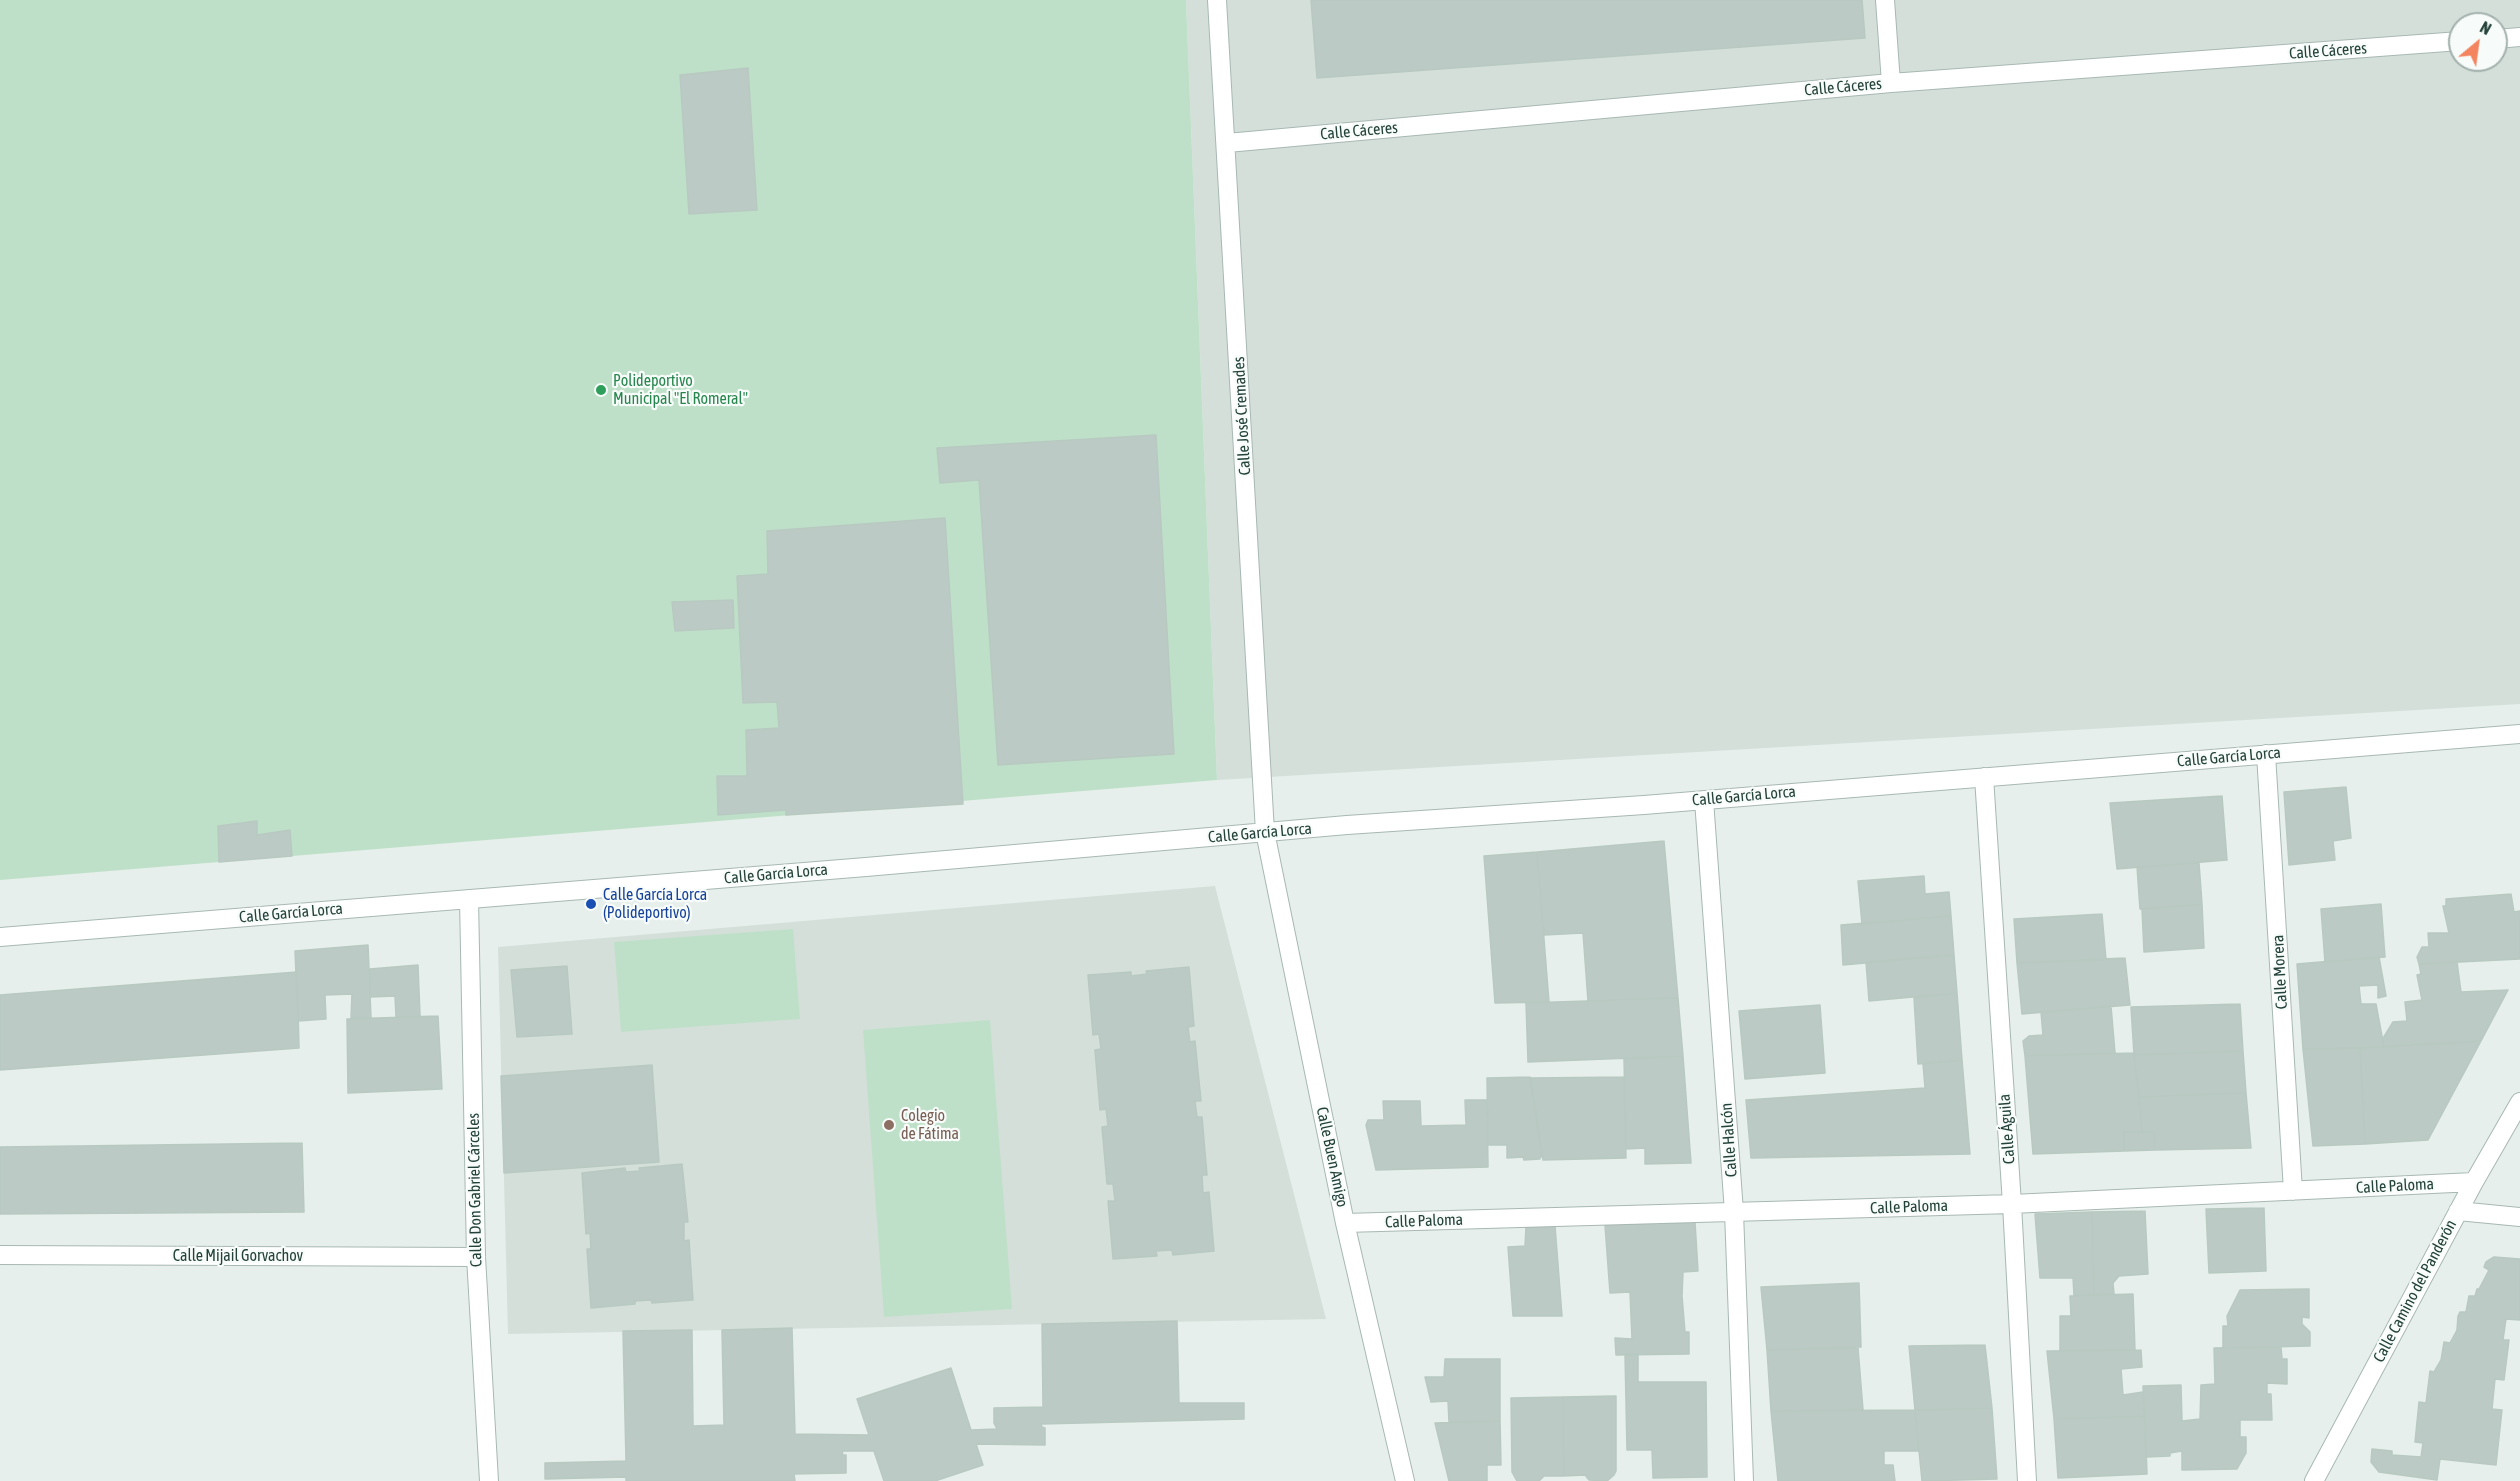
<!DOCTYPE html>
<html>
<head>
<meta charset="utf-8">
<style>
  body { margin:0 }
  #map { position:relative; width:2520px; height:1481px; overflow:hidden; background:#e6efeb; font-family:"Asap Condensed",sans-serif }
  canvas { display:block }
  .north { position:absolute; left:2448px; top:12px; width:60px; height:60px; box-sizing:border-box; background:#f7fbf9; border:2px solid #a3b1ad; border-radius:50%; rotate:29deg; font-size:16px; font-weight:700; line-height:24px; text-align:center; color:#24423a }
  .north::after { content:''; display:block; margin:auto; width:21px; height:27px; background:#f4845f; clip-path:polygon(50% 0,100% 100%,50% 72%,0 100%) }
</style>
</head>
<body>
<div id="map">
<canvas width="2520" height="1481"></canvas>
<div class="north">N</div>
</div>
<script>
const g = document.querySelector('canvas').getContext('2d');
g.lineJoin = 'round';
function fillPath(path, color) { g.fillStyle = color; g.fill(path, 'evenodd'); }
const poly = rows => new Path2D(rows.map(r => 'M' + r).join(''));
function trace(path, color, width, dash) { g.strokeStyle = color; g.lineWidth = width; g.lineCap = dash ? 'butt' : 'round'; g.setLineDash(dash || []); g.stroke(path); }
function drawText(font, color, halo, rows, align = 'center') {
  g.font = font + ' "Asap Condensed",sans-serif'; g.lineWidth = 4.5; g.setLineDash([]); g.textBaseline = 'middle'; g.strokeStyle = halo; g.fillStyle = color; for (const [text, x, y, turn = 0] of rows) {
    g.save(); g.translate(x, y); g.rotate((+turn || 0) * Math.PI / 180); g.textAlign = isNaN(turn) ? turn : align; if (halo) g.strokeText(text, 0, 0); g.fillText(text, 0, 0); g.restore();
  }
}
fillPath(poly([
  [1186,0,2520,0,2520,704,1217,780],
  [2460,24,2496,24,2496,60,2460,60],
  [1215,886,1326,1319,508,1334,498,947]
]), '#d4dfda');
fillPath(poly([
  [0,0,1186,0,1217,780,0,880],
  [793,929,800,1019,621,1032,614,942],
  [990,1020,1012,1309,884,1317,863,1030]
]), '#bfe0c8');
const building = poly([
  [1311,0,1862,0,1865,38,1317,78,1311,0],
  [748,68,757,210,689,214,680,75,748,68],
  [1156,435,1174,754,998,765,979,480,940,483,937,448,1156,435],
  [945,518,963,804,786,815,786,810,718,815,717,776,747,776,746,730,779,728,777,702,743,703,737,576,768,574,767,531,945,518],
  [733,600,734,628,675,631,672,602,733,600],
  [2346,787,2351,838,2333,841,2335,860,2289,865,2284,792,2346,787],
  [2222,796,2227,860,2117,869,2110,803,2222,796],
  [257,821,257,835,290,830,292,856,219,862,218,826,257,821],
  [1664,841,1678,998,1588,1001,1583,933,1544,935,1537,852,1664,841],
  [1537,852,1549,1002,1495,1003,1484,856,1537,852],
  [2199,863,2202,904,2140,909,2137,867,2199,863],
  [1924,876,1925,894,1949,892,1951,916,1862,924,1858,881,1924,876],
  [2511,894,2514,912,2520,911,2520,959,2419,964,2417,957,2422,947,2429,947,2428,933,2449,933,2443,906,2446,906,2446,899,2511,894],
  [2202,904,2204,948,2144,952,2142,909,2202,904],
  [2381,904,2385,957,2325,962,2321,909,2381,904],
  [2102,914,2106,960,2017,963,2014,919,2102,914],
  [1951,916,1954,955,1843,965,1841,925,1951,916],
  [368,945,371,1018,351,1018,352,994,325,995,326,1019,298,1021,295,951,368,945],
  [1954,955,1957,993,1869,1001,1866,962,1954,955],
  [2379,957,2386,996,2378,998,2378,985,2359,986,2361,1004,2376,1004,2384,1047,2303,1049,2297,964,2379,957],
  [2125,958,2130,1005,2022,1014,2017,963,2125,958],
  [2457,962,2461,992,2508,990,2481,1041,2384,1047,2382,1040,2393,1022,2407,1021,2405,1002,2422,1000,2417,975,2421,974,2419,964,2457,962],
  [418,965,420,1016,396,1017,395,996,370,997,370,969,418,965],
  [567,966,572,1034,517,1037,511,970,567,966],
  [1189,967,1194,1026,1188,1027,1190,1042,1195,1041,1201,1101,1195,1101,1197,1117,1202,1117,1207,1175,1202,1175,1203,1193,1209,1192,1214,1251,1173,1255,1172,1250,1156,1251,1157,1256,1113,1259,1108,1201,1115,1201,1113,1184,1107,1184,1102,1127,1108,1126,1106,1109,1100,1110,1095,1050,1101,1049,1099,1034,1093,1035,1088,975,1131,972,1131,976,1147,974,1146,971,1189,967],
  [297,972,299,1048,0,1070,0,995,297,972],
  [1957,993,1962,1060,1918,1064,1914,998,1957,993],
  [1678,998,1683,1056,1528,1062,1526,1003,1678,998],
  [2240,1004,2243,1051,2134,1055,2131,1007,2240,1004],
  [1820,1005,1825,1073,1745,1079,1739,1011,1820,1005],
  [2111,1006,2115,1053,2025,1056,2023,1041,2029,1036,2043,1035,2041,1012,2111,1006],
  [438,1016,442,1089,348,1093,347,1019,438,1016],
  [2481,1041,2428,1140,2365,1144,2360,1048,2481,1041],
  [2360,1048,2365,1144,2313,1146,2303,1049,2360,1048],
  [2243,1051,2246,1093,2139,1097,2134,1055,2243,1051],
  [2134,1053,2142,1132,2124,1132,2124,1151,2033,1154,2025,1056,2134,1053],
  [1683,1056,1691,1163,1645,1164,1645,1148,1626,1149,1624,1059,1683,1056],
  [1962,1060,1970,1154,1751,1158,1746,1100,1925,1088,1923,1064,1962,1060],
  [652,1065,659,1162,504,1173,501,1076,652,1065],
  [1530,1077,1542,1157,1540,1156,1540,1159,1524,1160,1523,1157,1507,1158,1507,1145,1488,1145,1487,1078,1530,1077],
  [1624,1077,1626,1158,1543,1160,1531,1078,1624,1077],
  [2246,1093,2251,1148,2155,1150,2154,1132,2142,1132,2139,1097,2246,1093],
  [1465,1100,1487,1100,1488,1167,1376,1170,1366,1125,1368,1120,1384,1120,1383,1101,1420,1101,1421,1126,1466,1125,1465,1100],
  [2124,1132,2154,1132,2155,1150,2124,1151,2124,1132],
  [302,1143,304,1212,0,1214,0,1147,302,1143],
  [682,1164,688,1222,684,1222,684,1241,689,1240,693,1300,652,1303,651,1300,635,1301,635,1304,591,1308,587,1249,591,1249,590,1233,586,1234,582,1173,625,1168,626,1172,640,1171,639,1168,682,1164],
  [2264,1208,2266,1271,2209,1273,2206,1209,2264,1208],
  [2145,1211,2148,1274,2119,1276,2113,1283,2114,1294,2094,1295,2092,1212,2145,1211],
  [2092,1212,2094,1295,2074,1295,2073,1278,2040,1278,2035,1214,2092,1212],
  [1695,1222,1698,1271,1683,1272,1682,1296,1685,1332,1689,1332,1689,1354,1616,1355,1615,1338,1632,1339,1630,1292,1610,1293,1605,1225,1695,1222],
  [1555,1226,1562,1316,1513,1316,1508,1247,1525,1246,1526,1227,1555,1226],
  [2494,1257,2520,1259,2520,1320,2506,1319,2503,1340,2509,1340,2504,1380,2495,1379,2492,1409,2502,1410,2496,1465,2440,1459,2437,1480,2379,1472,2371,1462,2372,1449,2392,1451,2392,1455,2421,1457,2423,1443,2415,1442,2419,1402,2426,1403,2430,1371,2434,1372,2441,1360,2444,1342,2450,1343,2457,1330,2458,1316,2460,1312,2466,1312,2469,1296,2475,1296,2477,1289,2479,1289,2489,1270,2484,1267,2486,1262,2494,1257],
  [1859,1283,1861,1347,1767,1350,1761,1287,1859,1283],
  [2309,1289,2309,1318,2302,1317,2302,1324,2310,1332,2310,1346,2223,1348,2223,1326,2228,1326,2227,1316,2240,1290,2309,1289],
  [2133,1294,2135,1350,2060,1351,2060,1316,2071,1316,2070,1296,2133,1294],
  [1177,1321,1179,1403,1244,1403,1244,1419,1041,1424,1042,1427,1045,1428,1045,1445,976,1444,983,1465,935,1481,884,1481,874,1451,843,1451,842,1455,846,1455,846,1473,794,1474,795,1481,626,1481,626,1477,545,1479,545,1463,626,1461,623,1331,692,1330,693,1426,724,1425,722,1330,792,1328,795,1434,869,1435,857,1399,951,1368,971,1430,997,1429,994,1423,994,1408,1043,1407,1042,1324,1177,1321],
  [1985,1345,1992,1408,1915,1410,1909,1346,1985,1345],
  [2281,1347,2282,1359,2287,1359,2287,1384,2267,1383,2267,1394,2271,1394,2272,1420,2240,1420,2240,1437,2246,1437,2246,1453,2237,1469,2182,1470,2182,1451,2170,1453,2170,1456,2146,1457,2143,1386,2181,1385,2182,1421,2200,1419,2201,1385,2215,1384,2214,1348,2281,1347],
  [1858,1348,1863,1410,1771,1411,1767,1350,1858,1348],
  [2141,1350,2142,1367,2121,1369,2123,1395,2143,1392,2145,1416,2054,1419,2047,1351,2141,1350],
  [1625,1354,1638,1354,1638,1382,1706,1382,1707,1477,1653,1478,1652,1450,1627,1450,1625,1354],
  [1445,1359,1500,1359,1500,1421,1449,1422,1448,1401,1431,1402,1425,1377,1444,1377,1445,1359],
  [1616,1396,1616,1471,1614,1475,1607,1481,1589,1480,1585,1475,1564,1476,1563,1397,1616,1396],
  [1563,1397,1564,1476,1544,1476,1539,1481,1517,1481,1512,1472,1511,1398,1563,1397],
  [1992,1408,1997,1479,1922,1481,1915,1410,1992,1408],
  [1915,1410,1919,1451,1884,1451,1884,1465,1893,1465,1895,1481,1778,1481,1771,1411,1915,1410],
  [2145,1416,2147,1474,2058,1478,2054,1419,2145,1416],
  [1500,1421,1501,1465,1487,1465,1487,1481,1449,1481,1435,1423,1500,1421]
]);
fillPath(building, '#bbcac4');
trace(building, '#b8c9c2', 1.5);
const street = poly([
  [1217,0,1265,832,1345,1223,1405,1481],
  [1885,0,1891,83],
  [2496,39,2520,37],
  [1227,143,1891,83,2460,41],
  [2266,754,2293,1191],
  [1984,777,2012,1204,2027,1481],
  [1704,800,1734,1212,1744,1481],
  [469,899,476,1257,489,1481],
  [0,937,866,867,1347,825,1644,805,2520,734],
  [2458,1211,2520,1217],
  [1345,1223,2012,1204,2474,1182],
  [0,1255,476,1257],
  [2314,1481,2474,1182,2520,1102]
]);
trace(street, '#a8b8b2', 20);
trace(street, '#fff', 18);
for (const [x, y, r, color] of [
  [601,390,6,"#2e9e5b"],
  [591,904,6,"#1a4fb4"],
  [889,1125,6,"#8d6e63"]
]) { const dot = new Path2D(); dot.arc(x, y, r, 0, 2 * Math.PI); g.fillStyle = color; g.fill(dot); trace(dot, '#f7fbf9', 2); }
drawText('16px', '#24423a', '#f7fbf9', [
  ["Calle Cáceres",2328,51,-4],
  ["Calle Cáceres",1843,87,-5],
  ["Calle Cáceres",1359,131,-5],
  ["Calle José Cremades",1242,416,-93],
  ["Calle García Lorca",2229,757,-5],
  ["Calle García Lorca",1744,796,-5],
  ["Calle García Lorca",1260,833,-5],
  ["Calle García Lorca",776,874,-5],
  ["Calle García Lorca",291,913,-5],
  ["Calle Morera",2280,972,-93],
  ["Calle Águila",2007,1129,-94],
  ["Calle Halcón",1729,1140,-94],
  ["Calle Buen Amigo",1332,1157,78],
  ["Calle Paloma",2395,1186,-3],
  ["Calle Don Gabriel Cárceles",475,1190,-91],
  ["Calle Paloma",1909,1207,-2],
  ["Calle Paloma",1424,1221,-2],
  ["Calle Mijail Gorvachov",238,1256],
  ["Calle Camino del Panderón",2415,1291,-62]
]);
drawText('16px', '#27864d', '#f7fbf9', [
  ["Polideportivo",613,381],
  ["Municipal \"El Romeral\"",613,399]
], 'left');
drawText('16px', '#164399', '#f7fbf9', [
  ["Calle García Lorca",603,895],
  ["(Polideportivo)",603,913]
], 'left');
drawText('16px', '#785e54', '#f7fbf9', [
  ["Colegio",901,1116],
  ["de Fátima",901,1134]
], 'left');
</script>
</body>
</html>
